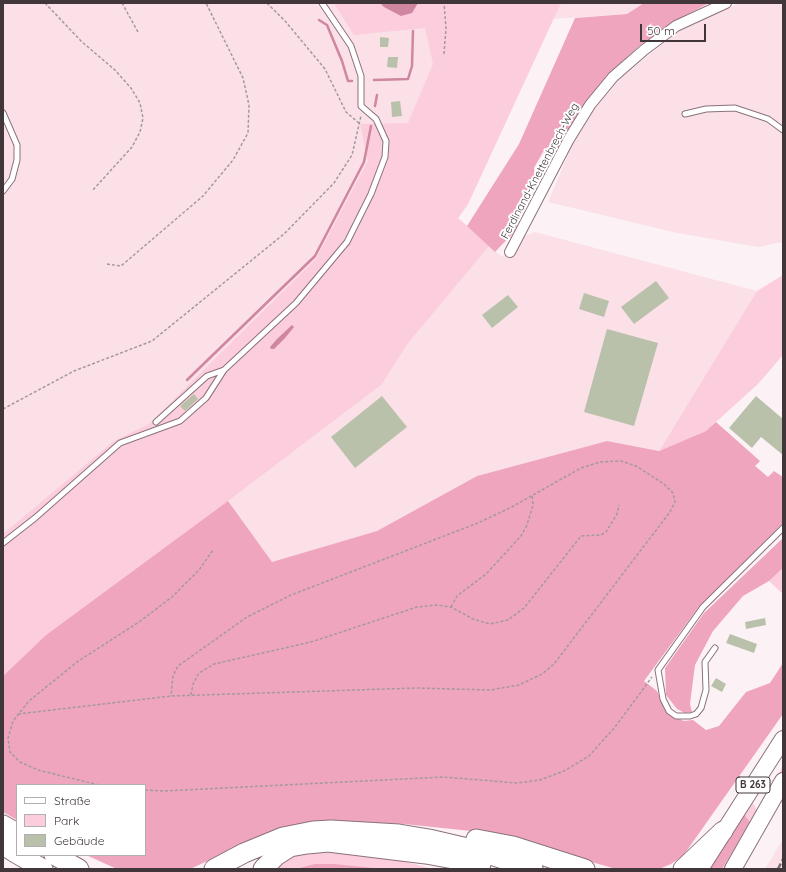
<!DOCTYPE html>
<html>
<head>
<meta charset="utf-8">
<style>
  body { margin:0 }
  #map { position:relative; width:786px; height:872px; overflow:hidden; background:#fcf2f5; font-family:Quicksand,sans-serif }
  canvas { display:block }
  .frame { position:absolute; inset:0; border:4px solid #41363a; pointer-events:none }
  .legend { position:absolute; left:16px; top:784px; width:130px; height:72px; box-sizing:border-box; background:#fff; border:1px solid #b3afb0; margin:0; padding:5px 7px; list-style:none; font-size:12px; color:#41363a }
  .legend li { display:flex; align-items:center; gap:8px; height:20px }
  .legend b { width:20px; border:1px solid #b3afb0 }
  .scale { position:absolute; left:640px; top:24px; width:66px; height:18px; box-sizing:border-box; border:2px solid #41363a; border-top:0; padding-left:5px; font-size:12px; line-height:14px; white-space:nowrap; color:#41363a; -webkit-text-stroke:3px #fff; paint-order:stroke }
</style>
</head>
<body>
<div id="map">
<canvas width="786" height="872"></canvas>
<div class="frame"></div>
<ul class="legend">
<li><b style="height:5px;background:#fff"></b>Straße</li>
<li><b style="height:11px;background:#fccddc"></b>Park</li>
<li><b style="height:11px;background:#b9c1ab"></b>Gebäude</li>
</ul>
<div class="scale">50 m</div>
</div>
<script>
const g = document.querySelector('canvas').getContext('2d');
g.lineJoin = 'round';
function fillPath(path, color) { g.fillStyle = color; g.fill(path, 'evenodd'); }
const poly = rows => new Path2D(rows.map(r => 'M' + r).join(''));
function trace(path, color, width, dash) { g.strokeStyle = color; g.lineWidth = width; g.lineCap = dash ? 'butt' : 'round'; g.setLineDash(dash || []); g.stroke(path); }
function drawText(font, color, halo, rows, align = 'center') {
  g.font = font + ' Quicksand,sans-serif'; g.lineWidth = 4; g.setLineDash([]); g.textBaseline = 'middle'; g.strokeStyle = halo; g.fillStyle = color; for (const [text, x, y, turn = 0] of rows) {
    g.save(); g.translate(x, y); g.rotate((+turn || 0) * Math.PI / 180); g.textAlign = isNaN(turn) ? turn : align; if (halo) g.strokeText(text, 0, 0); g.fillText(text, 0, 0); g.restore();
  }
}
fillPath(poly([
  [3,3,644,3,627,14,553,19,468,204,458,218,502,257,524,236,535,232,757,291,659,451,607,441,477,476,377,531,272,563,228,502,46,635,3,676],
  [740,3,783,3,783,242,758,247,677,233,548,202,573,143,595,108,617,81,680,30,712,14],
  [783,839,783,869,765,869]
]), '#fbe0e8');
fillPath(poly([
  [334,3,561,3,468,204,458,218,489,246,408,343,382,384,228,501,46,635,3,676,3,534,114,441,149,424,316,259,368,161,360,124,408,123,433,64,425,28,354,35],
  [783,275,783,355,758,384,706,431,659,451,757,291],
  [783,568,783,594,769,581],
  [783,766,783,770,726,869,722,869,750,822,743,813,751,800,757,810],
  [312,849,396,859,433,869,383,869,314,864,296,869,272,869,287,857]
]), '#fccddc');
fillPath(poly([
  [644,3,709,3,673,22,639,46,609,74,585,103,564,137,556,156,543,152,534,168,535,177,512,223,519,227,495,252,467,226,519,144,575,18,627,14],
  [716,422,760,461,755,466,768,477,774,471,783,477,783,523,698,608,644,681,657,691,667,713,684,721,693,720,706,730,719,726,746,692,770,683,783,663,783,714,683,856,671,864,659,869,616,869,490,833,404,824,350,822,255,839,190,869,117,869,86,855,145,855,145,785,17,785,17,820,3,812,3,676,46,635,228,501,272,562,377,531,477,476,607,441,659,451,706,431],
  [783,538,783,568,769,581,743,596,713,631,695,665,690,704,692,712,685,713,677,709,666,695,665,668,704,613],
  [743,813,750,822,722,869,708,869],
  [314,864,334,864,383,869,296,869]
]), '#f0a5bf');
fillPath(poly([
  [380,3,418,3,412,13,401,16,384,7],
  [292,325,294,327,285,338,274,349,271,349,270,347,277,339]
]), '#cf86a0');
trace(poly([
  [319,20,327,25,342,61,348,81,352,81],
  [374,80,408,79,412,66,413,31],
  [375,106,377,95],
  [187,380,315,256,364,162,371,126]
]), '#cf86a0', 2.5);
fillPath(poly([
  [380,37,389,38,388,47,380,47],
  [388,57,398,57,397,68,387,67],
  [400,101,402,116,392,117,391,102],
  [656,281,669,298,634,324,621,307],
  [584,293,609,301,604,317,579,309],
  [508,295,518,307,492,328,482,315],
  [607,329,658,343,634,426,584,412],
  [194,394,198,399,185,411,180,406],
  [382,396,407,427,355,468,331,437],
  [756,396,783,419,783,455,761,437,752,448,729,428],
  [765,618,766,625,746,629,745,622],
  [730,634,757,644,754,653,726,643],
  [716,678,726,684,722,692,711,686]
]), '#b9c1ab');
const lane = poly([
  [3,113,17,145,17,160,12,179,3,191],
  [685,114,706,109,735,108,768,119,783,130],
  [156,422,207,376,224,370],
  [3,543,35,518,120,443,180,421,206,398,224,370,296,303,347,242,371,194,385,157,386,141,376,119,361,106,361,76,351,46,322,3],
  [715,648,705,662,706,690,701,708,696,714,690,716,676,716,669,711,663,699,658,670,703,607,783,528]
]);
const street = poly([
  [510,252,569,139,590,105,613,77,644,50,676,26,726,3]
]);
const primary = poly([
  [700,869,783,739],
  [733,869,783,781]
]);
const highway = poly([
  [3,825,17,833],
  [476,839,513,846,585,869],
  [3,845,17,854],
  [19,855,43,869],
  [54,855,79,869],
  [214,869,244,853,283,837,313,831,331,830,399,834,429,839,476,850,533,869],
  [263,869,276,856,290,847,307,844,328,842,426,854,481,864],
  [683,869,723,831]
]);
trace(lane, '#8a727a', 7);
trace(street, '#8a727a', 12);
trace(primary, '#8a727a', 18);
trace(highway, '#8a727a', 21);
trace(poly([
  [45,3,82,42,115,70,131,88,140,103,143,118,140,132,132,147,92,191],
  [122,3,138,32],
  [267,3,286,22,325,69,346,112,360,124],
  [444,54,446,28,444,3],
  [107,264,121,266,203,196,233,160,248,133,249,105,243,78,206,3],
  [3,409,74,371,152,341,284,234,334,183,352,155,361,116],
  [451,607,457,596,486,574,521,536,527,525,533,505,532,495],
  [191,695,193,684,199,673,214,664,311,642,417,607,436,605,451,607,473,619,490,624,508,620,524,608,581,536,601,535,606,532,617,514,619,505],
  [18,714,171,696,416,688,490,690,519,685,542,674,554,664,670,512,675,502,673,493,664,484,636,466,621,461,600,462,581,468,510,508,478,523,291,595,247,617,178,666,173,676,171,696],
  [99,785,38,770,20,762,10,752,8,738,13,721,29,701,77,662,139,622,172,597,199,570,213,550],
  [145,790,165,791,443,777,517,783,540,780,564,771,589,756,615,727,652,677]
]), '#a3999c', 1.5, [3, 2]);
trace(lane, '#fff', 5);
trace(street, '#fff', 10);
trace(primary, '#fff', 16);
trace(highway, '#fff', 19);
trace(poly([
  [778,869,783,859]
]), '#776c70', 2.5, [6, 3]);
for (const [x, y, w] of [
  [753,785,34]
]) { const box = new Path2D(); box.roundRect(x - w / 2, y - 8, w, 16, 3); g.fillStyle = '#fff'; g.fill(box); trace(box, '#41363a', 1); }
drawText('bold 10px', '#41363a', null, [
  ["B 263",753,785]
]);
drawText('11px', '#41363a', '#fff', [
  ["Ferdinand-Knettenbrech-Weg",540,171,-62]
]);
</script>
</body>
</html>
